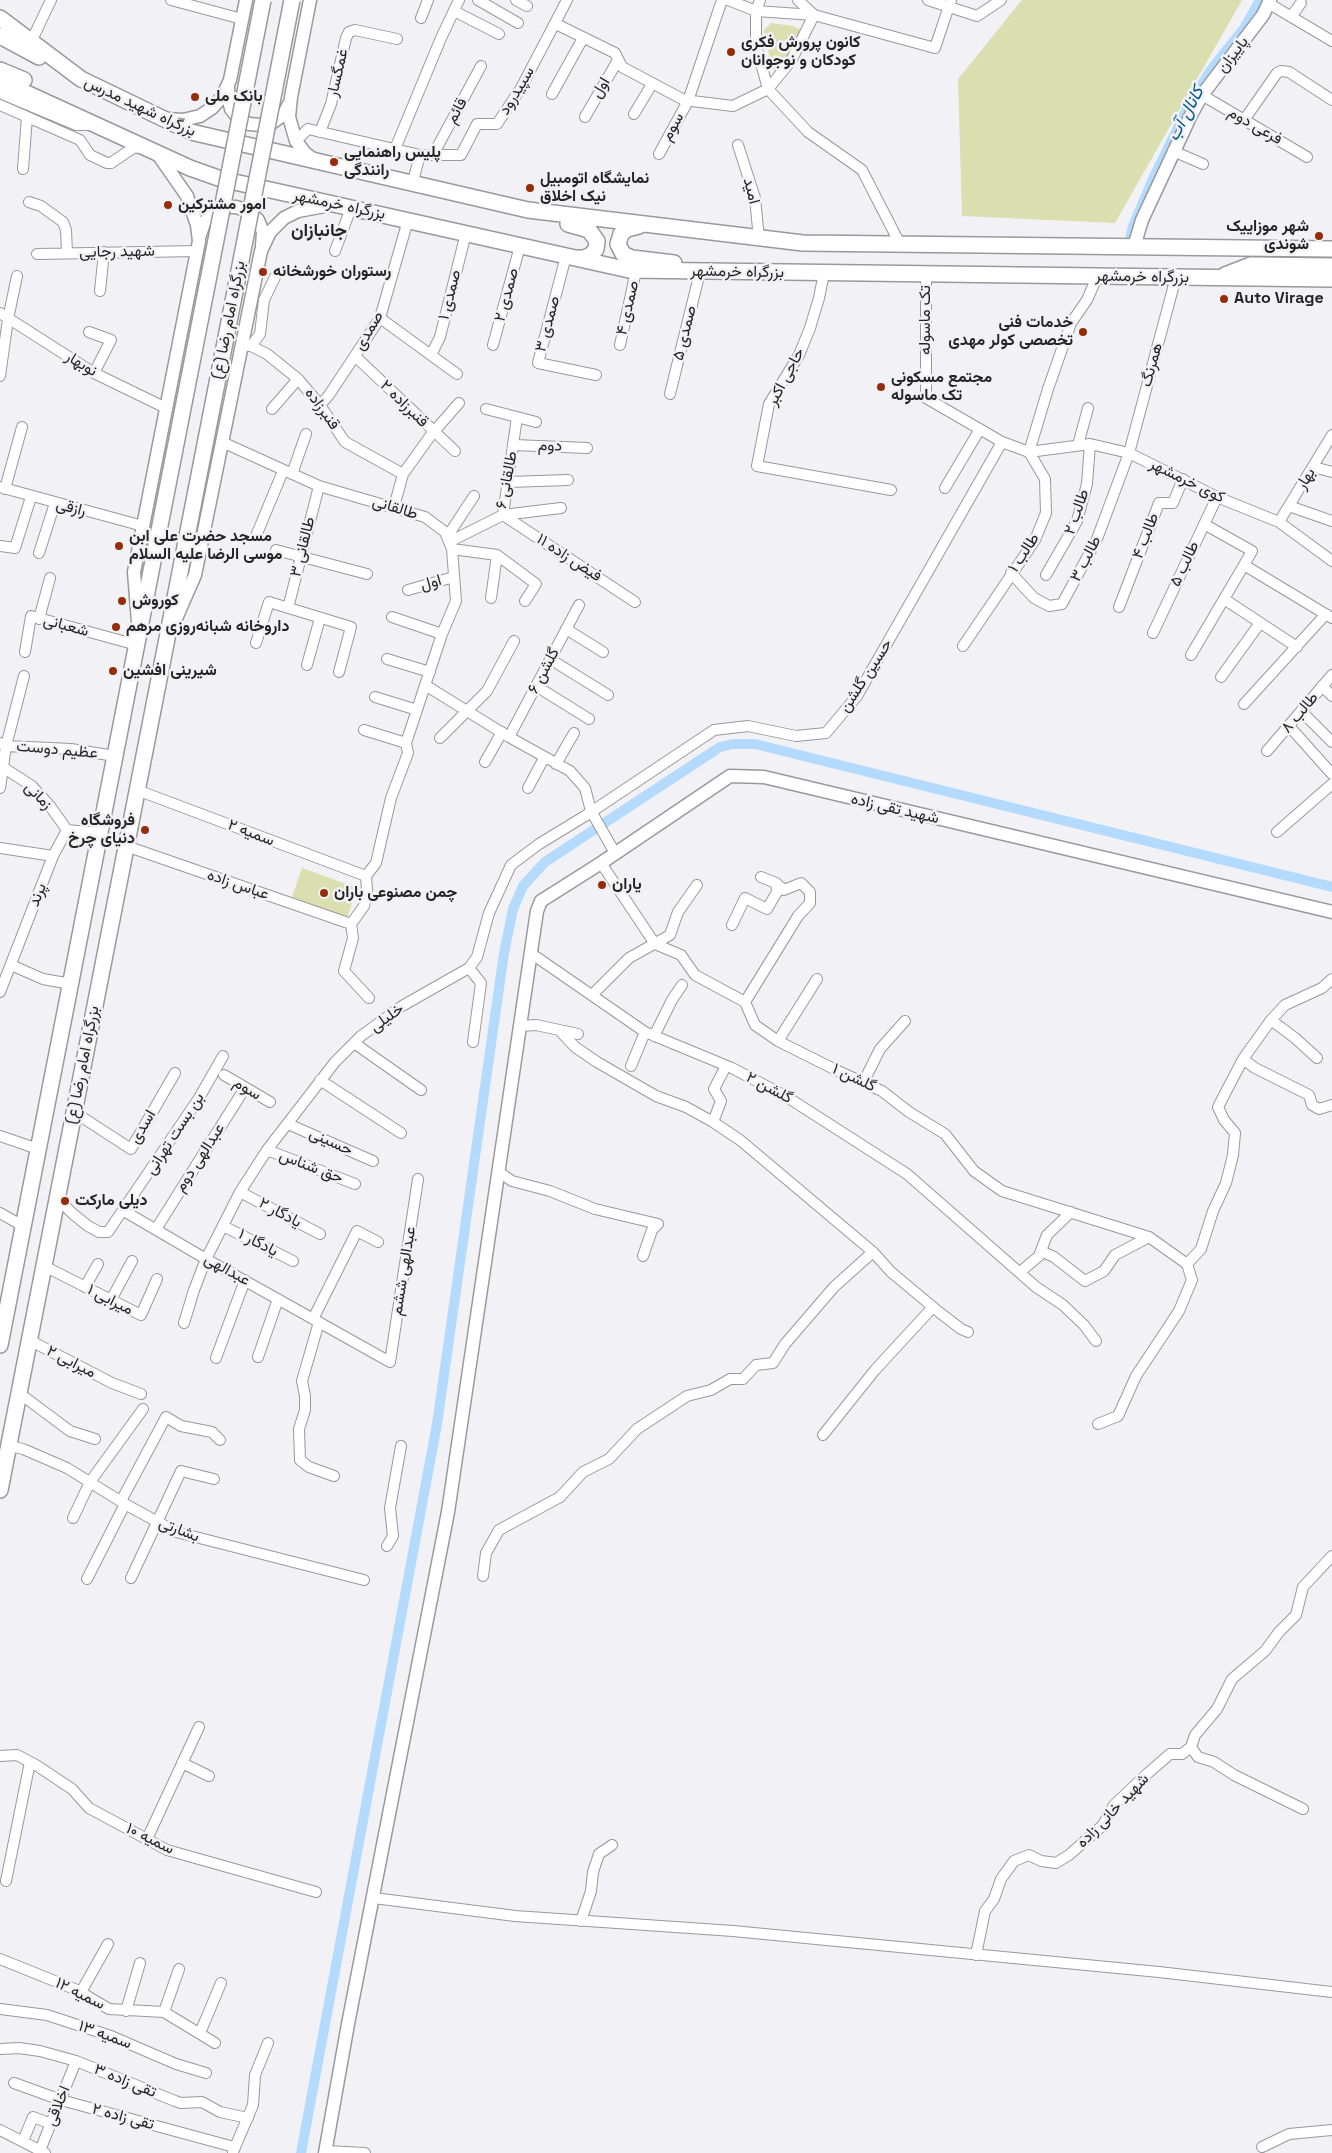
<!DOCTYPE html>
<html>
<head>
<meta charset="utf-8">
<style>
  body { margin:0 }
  canvas { display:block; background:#f2f2f6 }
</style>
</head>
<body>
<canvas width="1332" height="2153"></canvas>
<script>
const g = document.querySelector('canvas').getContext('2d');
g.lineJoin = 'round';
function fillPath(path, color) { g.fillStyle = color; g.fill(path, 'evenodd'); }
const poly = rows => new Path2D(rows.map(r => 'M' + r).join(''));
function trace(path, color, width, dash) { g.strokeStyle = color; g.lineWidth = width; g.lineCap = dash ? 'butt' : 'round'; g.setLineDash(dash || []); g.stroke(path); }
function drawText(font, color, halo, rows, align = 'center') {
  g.font = font + ' "Space Grotesk",Vazirmatn,sans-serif'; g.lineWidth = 5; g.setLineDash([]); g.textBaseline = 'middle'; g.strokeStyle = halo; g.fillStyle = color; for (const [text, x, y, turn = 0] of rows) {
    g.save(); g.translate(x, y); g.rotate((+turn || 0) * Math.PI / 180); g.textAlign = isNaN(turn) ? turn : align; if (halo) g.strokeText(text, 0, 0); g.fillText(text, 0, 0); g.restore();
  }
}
fillPath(poly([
  [1022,0,1242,0,1115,223,962,216,958,79],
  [771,23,793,26,800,29,800,38,791,57,775,73,764,38,764,30],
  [302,868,357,888,347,918,292,897]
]), '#d9dfae');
trace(poly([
  [1130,239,1133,226,1153,179,1190,103,1213,67,1245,27,1260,0],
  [301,2153,437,1424,504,953,513,909,523,886,545,862,720,747,733,744,755,744,1332,887]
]), '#b4dbfd', 10);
const minor = poly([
  [171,0,242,19],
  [478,0,518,23],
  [516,0,527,6],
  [728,0,756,11,814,15,935,48,951,0],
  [760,0,756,11,756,45,768,89,808,132,862,170,900,244],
  [798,0,814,15],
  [928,0,977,16,1001,0],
  [1268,3,1332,41],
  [454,11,499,34],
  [1291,17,1301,3],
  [421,18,428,0],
  [556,24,615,53,622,67,684,100,733,106,768,89,791,61,814,15],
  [31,42,51,0],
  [0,93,76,125,92,125],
  [552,94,583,38],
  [1202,95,1307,157],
  [0,105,80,140,90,155,107,163,111,163,133,148,144,147],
  [634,114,652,84],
  [585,117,618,60],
  [1244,120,1277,73,1281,71,1289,72,1332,100],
  [320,132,331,104,346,38,349,32,355,30,397,39],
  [296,141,308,129,420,155,461,155,477,124,497,124,521,88,567,0],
  [738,145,755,198,759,239],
  [395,149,441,38,459,0],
  [1173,151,1203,164],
  [659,154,688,101,722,0],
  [433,155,481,66],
  [23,169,27,117],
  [412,185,420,155],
  [29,202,41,206,63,222,66,230,67,253],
  [335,251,351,208],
  [37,254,197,251],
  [566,256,538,363,596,375],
  [824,273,819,298,810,328,799,355,769,404,757,466,891,490],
  [926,274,926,398,1002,442,1029,452,1090,444,1129,453,1217,497,1279,522,1332,561],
  [100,291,104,252],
  [0,313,94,373,166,408],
  [380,318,457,374],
  [89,332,111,340,94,373],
  [493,345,520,246],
  [620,345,636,271],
  [241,346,251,346,267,354,298,379,320,405,345,442,403,474],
  [251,346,260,334,264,300,275,277],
  [431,355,440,337,466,233],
  [355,356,455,451],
  [0,376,8,319,17,276],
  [670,394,700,272],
  [320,405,329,395,380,318,408,220],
  [272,409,298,379],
  [486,409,536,422],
  [222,442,319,486,425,517,445,532,452,549,456,601,442,634,406,743,408,753,391,798,376,863,366,876,367,890,364,906,351,924,353,938,344,971,369,998],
  [514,445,587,448],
  [1078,445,1088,408],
  [1313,467,1332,472],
  [292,474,306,434],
  [508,482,568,480],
  [0,487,143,526],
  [945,488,980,429],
  [5,489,22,427],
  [1289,506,1332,521],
  [394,507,403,474,431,435,459,403],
  [503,515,635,602],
  [503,515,561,508],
  [1279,522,1332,435],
  [1204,524,1252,551,1244,565,1332,618],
  [256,536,283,471],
  [447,537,474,496],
  [449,542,503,515,517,417],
  [0,546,15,548,31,497],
  [452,549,497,555,536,584,525,601],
  [276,550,367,574],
  [39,553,55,503],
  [1011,573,1034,598,1049,606,1062,604,1097,539,1129,453,1176,277],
  [1046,575,1077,521,1087,484,1090,444],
  [408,590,454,577],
  [491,598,497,555],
  [1224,599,1297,647],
  [1119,607,1159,503,1173,503,1183,479],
  [288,608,319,486],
  [392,617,442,634],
  [39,619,50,578],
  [566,629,603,652],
  [1153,633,1217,497],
  [256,643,269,602,351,627,339,672],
  [963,646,1035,540,1046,513,1045,479,1029,452,1048,389,1071,323,1087,300,1097,277],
  [25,652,31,616,137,645],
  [1191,655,1244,565],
  [387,659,430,672],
  [550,659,608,695],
  [307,665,320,618],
  [1221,677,1260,623],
  [425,685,509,737,570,771,585,788,591,811,615,853],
  [536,686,589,719],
  [1322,686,1332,696],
  [375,697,417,710],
  [1244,704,1326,614],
  [1301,711,1332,742],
  [1289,726,1332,774],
  [364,730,406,743],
  [509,737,579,605],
  [440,738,487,691,514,641],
  [0,743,6,746,71,749,115,756],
  [1267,751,1332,675],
  [485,762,502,732],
  [556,764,574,733],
  [4,768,32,786,50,806,67,830],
  [0,788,6,746,24,676],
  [528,788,544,758],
  [137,790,366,876],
  [1277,832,1332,784],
  [126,846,351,924],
  [0,848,53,856],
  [601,863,655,944,681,955,695,975,745,1002,755,1025,778,1041,838,1071,882,1091,909,1112,945,1134,974,1171,1002,1191,1149,1237,1187,1264],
  [732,925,745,898,767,909,777,892,776,883],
  [532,954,645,1032,732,1068,787,1097,907,1174,1036,1287,1063,1305,1084,1325,1096,1341],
  [11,965,43,979,71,984],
  [469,968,481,983,473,1042],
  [0,992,53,856,67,830,100,833],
  [592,995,629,958,670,935,678,912,697,885],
  [745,1002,798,916,810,903,810,892,801,883,784,890,776,883,761,877],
  [1271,1020,1295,1038,1317,1058],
  [520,1026,536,1025,578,1034],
  [559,1030,575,1047,597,1062,656,1096,686,1107,713,1122],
  [654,1036,672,1000,682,985],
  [778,1041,817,979],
  [354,1043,421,1090],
  [1243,1059,1255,1068,1309,1095,1312,1105,1319,1109,1332,1105],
  [631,1066,645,1032],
  [224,1075,270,1102],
  [320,1080,401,1133],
  [863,1083,880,1049,905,1021],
  [74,1112,131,1149,175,1073],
  [288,1124,373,1161],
  [0,1136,38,1149],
  [267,1150,355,1184],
  [499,1172,512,1181,550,1191,595,1209,658,1224,652,1230,643,1256],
  [240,1192,320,1234],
  [57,1198,73,1214,88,1226,99,1232,108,1232,199,1098,223,1056],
  [124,1211,206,1259,390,1362,418,1179],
  [0,1213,23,1226],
  [223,1226,293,1261],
  [156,1229,245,1088],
  [1041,1251,1054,1257,1085,1281,1104,1271,1115,1255,1149,1237],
  [873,1252,891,1272,939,1312,961,1329,968,1332],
  [44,1266,141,1315,157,1279],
  [1020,1272,1039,1256,1047,1235,1071,1212],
  [85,1287,98,1264],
  [111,1300,132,1261],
  [313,1319,357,1231,378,1242],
  [319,1322,302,1381,305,1396,305,1410,299,1429,300,1460,309,1467,334,1476],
  [184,1323,194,1290,206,1259,240,1192,267,1150,335,1062,361,1036,402,1006,469,968,477,957,489,913,511,865,539,844,585,816,714,730,748,726,796,736,826,733,857,696,1002,442],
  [29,1340,112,1383,141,1394],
  [258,1357,278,1299],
  [216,1358,245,1280],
  [19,1393,70,1431,95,1439],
  [1098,1424,1118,1416,1136,1376,1179,1311,1192,1280,1187,1264,1201,1249,1213,1211,1226,1183,1233,1155,1235,1133,1224,1120,1218,1107,1243,1059,1271,1020,1285,1005,1322,988,1332,979],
  [823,1435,875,1370,933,1307],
  [9,1446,23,1449,67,1468,125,1504,176,1532,364,1580],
  [121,1501,166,1417,181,1426,212,1432,220,1440],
  [73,1518,90,1482,143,1409],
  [387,1546,393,1536,390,1508,401,1446],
  [483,1576,486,1553,499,1530,560,1497,583,1472,609,1459,637,1429,687,1396,711,1390,730,1379,743,1379,756,1365,773,1363,785,1344,834,1287,873,1252,740,1140,713,1122,721,1101,714,1089,726,1066],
  [131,1578,181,1471,214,1479],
  [87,1579,125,1504],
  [1191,1747,1198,1757,1214,1762,1234,1775,1303,1809],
  [0,1756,17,1755,36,1765,72,1789,89,1808,167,1850,316,1892],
  [182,1763,209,1776],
  [147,1839,199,1727],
  [6,1881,30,1762],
  [374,1898,515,1916,733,1931,1159,1972,1332,1992],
  [581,1921,591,1891,593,1872,599,1854,612,1845],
  [976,1955,985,1911,994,1899,1001,1879,1014,1861,1029,1855,1041,1861,1056,1863,1069,1855,1103,1825,1114,1805,1148,1773,1170,1754,1182,1754,1191,1747,1195,1735,1217,1709,1232,1679,1265,1651,1279,1632,1296,1615,1303,1587,1332,1556],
  [0,1959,77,1990,109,2009,164,2012,215,2043],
  [81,1992,108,1944],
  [0,2009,47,2015,111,2036,176,2064,206,2073],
  [126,2011,140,1963],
  [164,2012,179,1969],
  [200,2033,221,1983],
  [0,2049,19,2048,40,2051,76,2061,175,2101,181,2103,202,2102,220,2112,248,2118],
  [14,2083,61,2100,234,2147],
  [0,2130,45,2153],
  [23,2141,33,2117,51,2124],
  [1262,2147,1289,2134,1332,2130],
  [326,2151,365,2153],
  [233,2152,253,2105,255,2075,268,2043],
  [39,2153,76,2061]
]);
const major = poly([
  [310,0,291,97,289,117,296,141,305,153,316,161],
  [228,86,228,97,231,109,238,118,249,124,262,125,272,123,283,115,289,104],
  [167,119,183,120,200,116,212,108,222,97,230,80,246,0],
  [200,235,204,223,212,213,223,207,236,207,249,211,258,220,263,232,262,246],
  [1137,247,1136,240,1142,220,1191,115,1202,95,1263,15,1270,0],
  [138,622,134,572,199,241,197,225,187,196,157,153],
  [174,623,195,575,261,251,270,232,284,218,298,211,330,205],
  [325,2153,348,2024,448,1512,537,911,541,901,601,863,730,776,764,777,1332,912]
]);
const highway = poly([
  [0,18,81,79,191,132,528,210,803,243,1332,249],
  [0,36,39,57],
  [0,70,24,80],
  [0,81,190,168,221,179,629,270,1332,279],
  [568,224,589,230,597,241,596,249,591,255,584,258,577,258],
  [639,226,627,229,621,234,618,244,623,254,632,258,674,263],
  [1225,275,1251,265,1332,266],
  [0,1345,154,556],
  [0,1490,182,562]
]);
trace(minor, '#99999c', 12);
trace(major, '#99999c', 15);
trace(highway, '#99999c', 18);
trace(minor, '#fff', 10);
trace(major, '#fff', 12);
trace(highway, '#fff', 15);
const highwayBridge = poly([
  [154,556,263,0],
  [182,562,292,0]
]);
trace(highwayBridge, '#99999c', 18, []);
trace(highwayBridge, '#fff', 15);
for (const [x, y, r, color] of [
  [731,52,5,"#942d09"],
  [195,97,5,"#942d09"],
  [334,162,5,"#942d09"],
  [530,188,5,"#942d09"],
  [168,205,5,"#942d09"],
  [1319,236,5,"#942d09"],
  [263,272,5,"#942d09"],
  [1224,299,5,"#942d09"],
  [1083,332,5,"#942d09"],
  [881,387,5,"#942d09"],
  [119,546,5,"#942d09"],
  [122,601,5,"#942d09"],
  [116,627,5,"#942d09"],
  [113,671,5,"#942d09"],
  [145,830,5,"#942d09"],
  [602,885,5,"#942d09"],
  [324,893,5,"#942d09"],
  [65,1201,5,"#942d09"]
]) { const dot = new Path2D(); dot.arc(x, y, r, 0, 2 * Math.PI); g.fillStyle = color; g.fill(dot); trace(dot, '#f2f2f6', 2); }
drawText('bold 16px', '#242425', '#f2f2f6', [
  ["کانون پرورش فکری",741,43],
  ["کودکان و نوجوانان",741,61],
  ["بانک ملی",205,97],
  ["پلیس راهنمایی",344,153],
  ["رانندگی",344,171],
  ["نمایشگاه اتومبیل",540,179],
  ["نیک اخلاق",540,197],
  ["امور مشترکین",178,205],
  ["شهر موزاییک",1309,227,"right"],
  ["شوندی",1309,245,"right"],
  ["رستوران خورشخانه",273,272],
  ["Auto Virage",1234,299],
  ["خدمات فنی",1073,323,"right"],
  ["تخصصی کولر مهدی",1073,341,"right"],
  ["مجتمع مسکونی",891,378],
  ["تک ماسوله",891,396],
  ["مسجد حضرت علی ابن",129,537],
  ["موسی الرضا علیه السلام",129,555],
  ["کوروش",132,601],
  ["داروخانه شبانه‌روزی مرهم",126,627],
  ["شیرینی افشین",123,671],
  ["فروشگاه",135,821,"right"],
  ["دنیای چرخ",135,839,"right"],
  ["یاران",612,885],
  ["چمن مصنوعی باران",334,893],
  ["دیلی مارکت",75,1201]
], 'left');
drawText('16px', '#242425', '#f2f2f6', [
  ["پاییزان",1233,55,-53],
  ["غمگسار",338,73,-77],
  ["اول",601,88,-59],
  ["سپیدرود",517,91,-59],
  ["بزرگراه شهید مدرس",140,107,25],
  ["قائم",457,111,-62],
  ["فرعی دوم",1255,126,30],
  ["سوم",673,127,-61],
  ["امید",751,191,76],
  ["بزرگراه خرمشهر",339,205,12],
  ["شهید رجایی",117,252,-1],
  ["بزرگراه خرمشهر",737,272,1],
  ["بزرگراه خرمشهر",1142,277,1],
  ["صمدی ۱",450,295,-76],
  ["صمدی ۲",507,295,-75],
  ["صمدی ۴",628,308,-77],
  ["بزرگراه امام رضا (ع)",229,320,-79],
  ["تک ماسوله",926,320,-90],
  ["صمدی ۳",548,324,-75],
  ["صمدی",369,331,-60],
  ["صمدی ۵",685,333,-76],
  ["نوبهار",81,364,31],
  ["همرنگ",1152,365,-75],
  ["حاجی اکبر",786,377,-62],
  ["قنبرزاده ۲",404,404,44],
  ["قنبرزاده",322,409,54],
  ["دوم",550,446,2],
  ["بهار",1306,479,-59],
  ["طالقانی ۶",507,480,-79],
  ["کوی خرمشهر",1187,481,26],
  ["رازقی",71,508,14],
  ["طالقانی",395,508,17],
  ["طالب ۲",1077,512,-71],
  ["طالب ۴",1146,536,-69],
  ["طالقانی ۳",303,547,-76],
  ["طالب ۱",1024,553,-57],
  ["فیض زاده ۱۱",569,558,33],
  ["طالب ۳",1086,559,-63],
  ["طالب ۵",1185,564,-65],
  ["اول",431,583,-16],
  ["شعبانی",66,626,15],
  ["گلشن ۶",544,671,-62],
  ["حسین گلشن",866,676,-57],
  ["طالب ۸",1300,713,-50],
  ["عظیم دوست",57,750,5],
  ["زمانی",38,796,45],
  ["شهید تقی زاده",895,809,13],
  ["سمیه ۲",251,833,21],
  ["عباس زاده",238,885,19],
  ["پرند",38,895,-69],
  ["خلیلی",387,1018,-36],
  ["بزرگراه امام رضا (ع)",83,1065,-79],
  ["گلشن ۱",854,1078,25],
  ["گلشن ۲",769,1088,28],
  ["سوم",247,1089,31],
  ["اسدی",143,1127,-59],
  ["بن بست تهرانی",175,1134,-57],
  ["حسینی",331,1142,24],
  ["عبدالهی دوم",200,1158,-57],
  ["حق شناس",311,1167,21],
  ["یادگار ۲",280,1213,28],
  ["یادگار ۱",258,1243,27],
  ["عبدالهی",227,1270,29],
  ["عبدالهی ششم",404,1271,-81],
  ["میرابی ۱",110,1300,27],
  ["میرابی ۲",71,1362,27],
  ["بشارتی",179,1530,21],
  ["شهید خانی زاده",1113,1811,-46],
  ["سمیه ۱۰",150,1839,26],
  ["سمیه ۱۲",80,1994,26],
  ["سمیه ۱۳",105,2035,20],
  ["تقی زاده ۳",125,2081,22],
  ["اخلاقی",58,2106,-68],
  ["تقی زاده ۲",123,2117,15]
]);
drawText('italic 18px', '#03588a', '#f2f2f6', [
  ["کانال آب",1186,114,-62]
]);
drawText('bold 18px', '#242425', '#f2f2f6', [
  ["جانبازان",319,231]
]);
</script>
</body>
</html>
